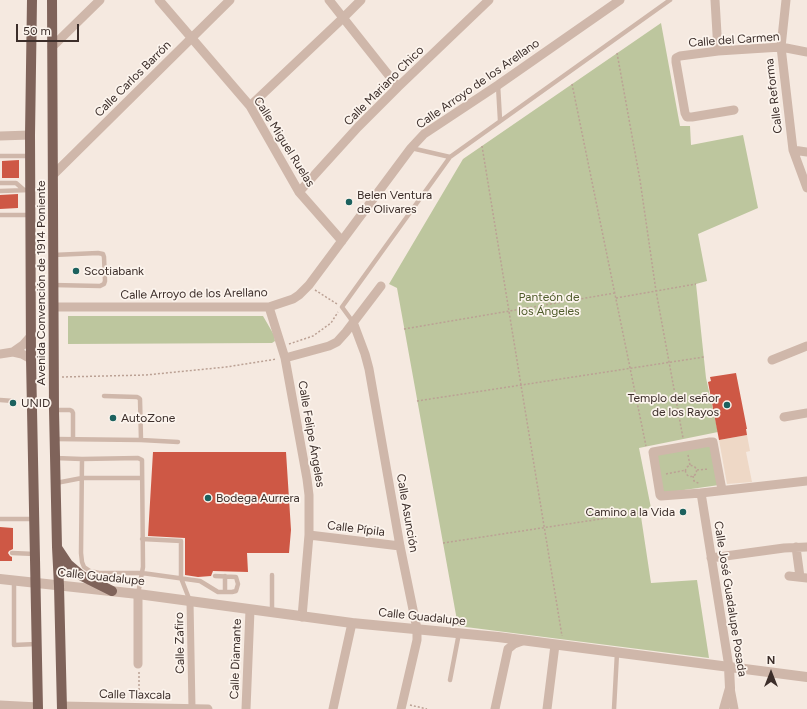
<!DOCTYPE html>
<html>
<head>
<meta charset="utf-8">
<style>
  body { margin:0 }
  #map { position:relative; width:807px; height:709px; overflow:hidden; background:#f5e9e0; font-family:Figtree,sans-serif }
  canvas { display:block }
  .north { position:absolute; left:751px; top:653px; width:40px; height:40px; -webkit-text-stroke:3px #fcf4ed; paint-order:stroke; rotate:0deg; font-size:11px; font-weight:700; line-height:16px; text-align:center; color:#3c2e2a }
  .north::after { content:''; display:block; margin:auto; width:14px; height:18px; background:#3c2e2a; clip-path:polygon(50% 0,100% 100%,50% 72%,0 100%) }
  .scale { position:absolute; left:16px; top:24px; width:63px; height:18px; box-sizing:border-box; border:2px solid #3c2e2a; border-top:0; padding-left:5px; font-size:12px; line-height:14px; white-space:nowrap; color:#3c2e2a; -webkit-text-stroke:3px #fcf4ed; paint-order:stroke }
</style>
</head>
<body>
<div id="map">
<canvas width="807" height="709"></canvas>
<div class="north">N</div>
<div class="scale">50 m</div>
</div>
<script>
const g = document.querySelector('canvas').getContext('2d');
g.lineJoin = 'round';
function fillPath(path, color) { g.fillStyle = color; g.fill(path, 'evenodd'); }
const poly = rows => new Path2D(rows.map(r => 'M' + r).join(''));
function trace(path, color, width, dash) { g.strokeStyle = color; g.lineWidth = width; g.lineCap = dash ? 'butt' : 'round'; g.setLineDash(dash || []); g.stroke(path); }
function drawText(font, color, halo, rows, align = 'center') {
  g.font = font + ' Figtree,sans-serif'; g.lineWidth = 3.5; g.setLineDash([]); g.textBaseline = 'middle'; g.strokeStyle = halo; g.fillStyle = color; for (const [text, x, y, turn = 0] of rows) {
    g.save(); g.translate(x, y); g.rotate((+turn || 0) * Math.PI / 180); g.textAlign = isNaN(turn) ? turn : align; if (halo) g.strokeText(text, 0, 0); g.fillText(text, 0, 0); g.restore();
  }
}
fillPath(poly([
  [661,23,680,126,690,126,691,145,743,135,758,208,698,234,707,281,696,284,706,378,718,432,639,448,651,508,640,510,651,583,697,580,709,658,458,626,397,288,389,284,463,159],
  [68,316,263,316,274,335,275,341,272,343,68,344],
  [711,445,719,485,663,493,655,454]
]), '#bdc69e');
fillPath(poly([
  [747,435,750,451,746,452,752,482,727,484,719,440]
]), '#eed8c6');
fillPath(poly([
  [19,160,19,178,2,178,2,161],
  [18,194,18,208,0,209,0,195],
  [736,373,747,429,746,429,747,435,719,440,708,382,711,381,710,377],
  [153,452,286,452,291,530,289,553,247,553,248,572,213,571,211,576,198,577,185,575,185,538,148,536],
  [0,527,13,528,13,549,9,551,8,553,10,556,12,557,12,561,0,561]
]), '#ce5845');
trace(poly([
  [617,53,640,180,656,291,683,438],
  [572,84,646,446],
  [482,146,562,636],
  [315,290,337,304],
  [616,298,696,284],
  [404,329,615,293],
  [289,344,313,336,331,323,338,312],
  [62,377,146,375,226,367,277,359],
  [417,401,704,357],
  [688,455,690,465],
  '685.5 471a5.5 5.5 0 1 1 11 0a5.5 5.5 0 1 1-11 0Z',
  [697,470,709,469],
  [666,474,686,470],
  [693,476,694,481,700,484],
  [443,543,640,513],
  [139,672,139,698],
  [410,705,427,709]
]), '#bba194', 1.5, [2, 2]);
trace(poly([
  [498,85,500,120],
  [411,148,450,157],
  [0,156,30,156],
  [0,183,16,183,24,190],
  [0,191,30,190],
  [0,215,30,215],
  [53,255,98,253,103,254,104,257,105,281,104,284,100,286,53,285],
  [353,322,342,307,450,157,670,0],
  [104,396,137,397,139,398,140,399,141,440],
  [0,400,14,401],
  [55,410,70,410,72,411,73,413,73,439],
  [55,439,141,440,178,442],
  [55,458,82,459,138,458,142,460,143,567,138,594],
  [82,459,81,553,82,562,84,567,90,571,99,573,142,573,200,581,218,592,232,592,236,591,238,584,236,577,215,576],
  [56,483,82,478,142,478],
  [0,519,34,519],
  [142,539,181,541,181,578,190,601],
  [12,553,35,554],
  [14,581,14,645,36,644],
  [225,592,225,576],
  [272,611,272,575],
  [450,680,459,633],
  [614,709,617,653]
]), '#cfb7aa', 4.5);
trace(poly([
  [190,601,192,708]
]), '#cfb7aa', 7);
trace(poly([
  [159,0,250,106,299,192,342,241],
  [329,0,398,87],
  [715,0,718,51],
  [786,0,781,47,793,150,807,188],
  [52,47,100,0],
  [250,106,343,18,361,0],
  [734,110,692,117,687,117,685,113,676,62,676,58,680,56,718,51,781,47,807,52],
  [0,136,30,135],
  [793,150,807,152],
  [53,175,230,0],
  [299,192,358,127,398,87,489,0],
  [54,307,269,307,293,299,299,295,309,285,411,148,424,134,498,85,620,0],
  [269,307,285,358,307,479,309,495,309,535,302,617],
  [353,322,365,354,369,369,400,546,417,629,417,640,401,709],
  [13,352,22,354,31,359],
  [0,354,13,352,23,345,31,336],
  [285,358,329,346,337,342,346,332,381,286],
  [772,360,807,346],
  [784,417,807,413],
  [722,490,713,442,710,442,653,452,660,495,661,496,701,493,807,481],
  [701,493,729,667],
  [309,535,400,546],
  [796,547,800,577],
  [711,558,784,548,807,547],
  [789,576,807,578],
  [138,594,138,664],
  [730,688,734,709],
  [0,705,38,707],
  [62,706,208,709],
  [246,709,250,610],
  [333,709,352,623],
  [495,709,508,649,514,644,522,641],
  [547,709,555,645]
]), '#cfb7aa', 9);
trace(poly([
  [0,579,138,594,352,623,498,637,807,677],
  [724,709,730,688,729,667]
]), '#cfb7aa', 10);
trace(poly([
  [32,0,30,135,31,359,38,709],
  [52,0,54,410,57,547,59,586,62,709],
  [58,549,68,564,82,576,112,591]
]), '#7f635a', 10);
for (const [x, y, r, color] of [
  [349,202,4,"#1c615e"],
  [76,271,4,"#1c615e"],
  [13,403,4,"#1c615e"],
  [727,405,4,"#1c615e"],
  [113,418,4,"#1c615e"],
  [208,498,4,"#1c615e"],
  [683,512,4,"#1c615e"]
]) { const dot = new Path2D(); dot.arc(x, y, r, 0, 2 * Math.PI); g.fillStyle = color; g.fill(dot); trace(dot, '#fcf4ed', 1.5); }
drawText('12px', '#3c2e2a', '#fcf4ed', [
  ["Calle del Carmen",734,40,-4],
  ["Calle Carlos Barrón",133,79,-45],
  ["Calle Arroyo de los Arellano",478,84,-35],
  ["Calle Mariano Chico",384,86,-45],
  ["Calle Reforma",774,96,-97],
  ["Calle Miguel Ruelas",284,142,58],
  ["Avenida Convención de 1914 Poniente",41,283,-90],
  ["Calle Arroyo de los Arellano",194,294,-1],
  ["Calle Felipe Ángeles",311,434,80],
  ["Calle Asunción",407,513,80],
  ["Calle Pípila",356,529,7],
  ["Calle Guadalupe",101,577,6],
  ["Calle José Guadalupe Posada",730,599,81],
  ["Calle Guadalupe",422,617,6],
  ["Calle Zafiro",180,643,-91],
  ["Calle Diamante",236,659,-88],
  ["Calle Tlaxcala",135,695,1]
]);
drawText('12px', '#3c2e2a', '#fcf4ed', [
  ["Belen Ventura",357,195],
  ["de Olivares",357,209],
  ["Scotiabank",84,271],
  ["Templo del señor",719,398,"right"],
  ["de los Rayos",719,412,"right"],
  ["UNID",21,403],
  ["AutoZone",121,418],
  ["Bodega Aurrera",216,498],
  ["Camino a la Vida",675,512,"right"]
], 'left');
drawText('12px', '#4f5c2c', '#fcf4ed', [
  ["Panteón de",549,297],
  ["los Ángeles",549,311]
]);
</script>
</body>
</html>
